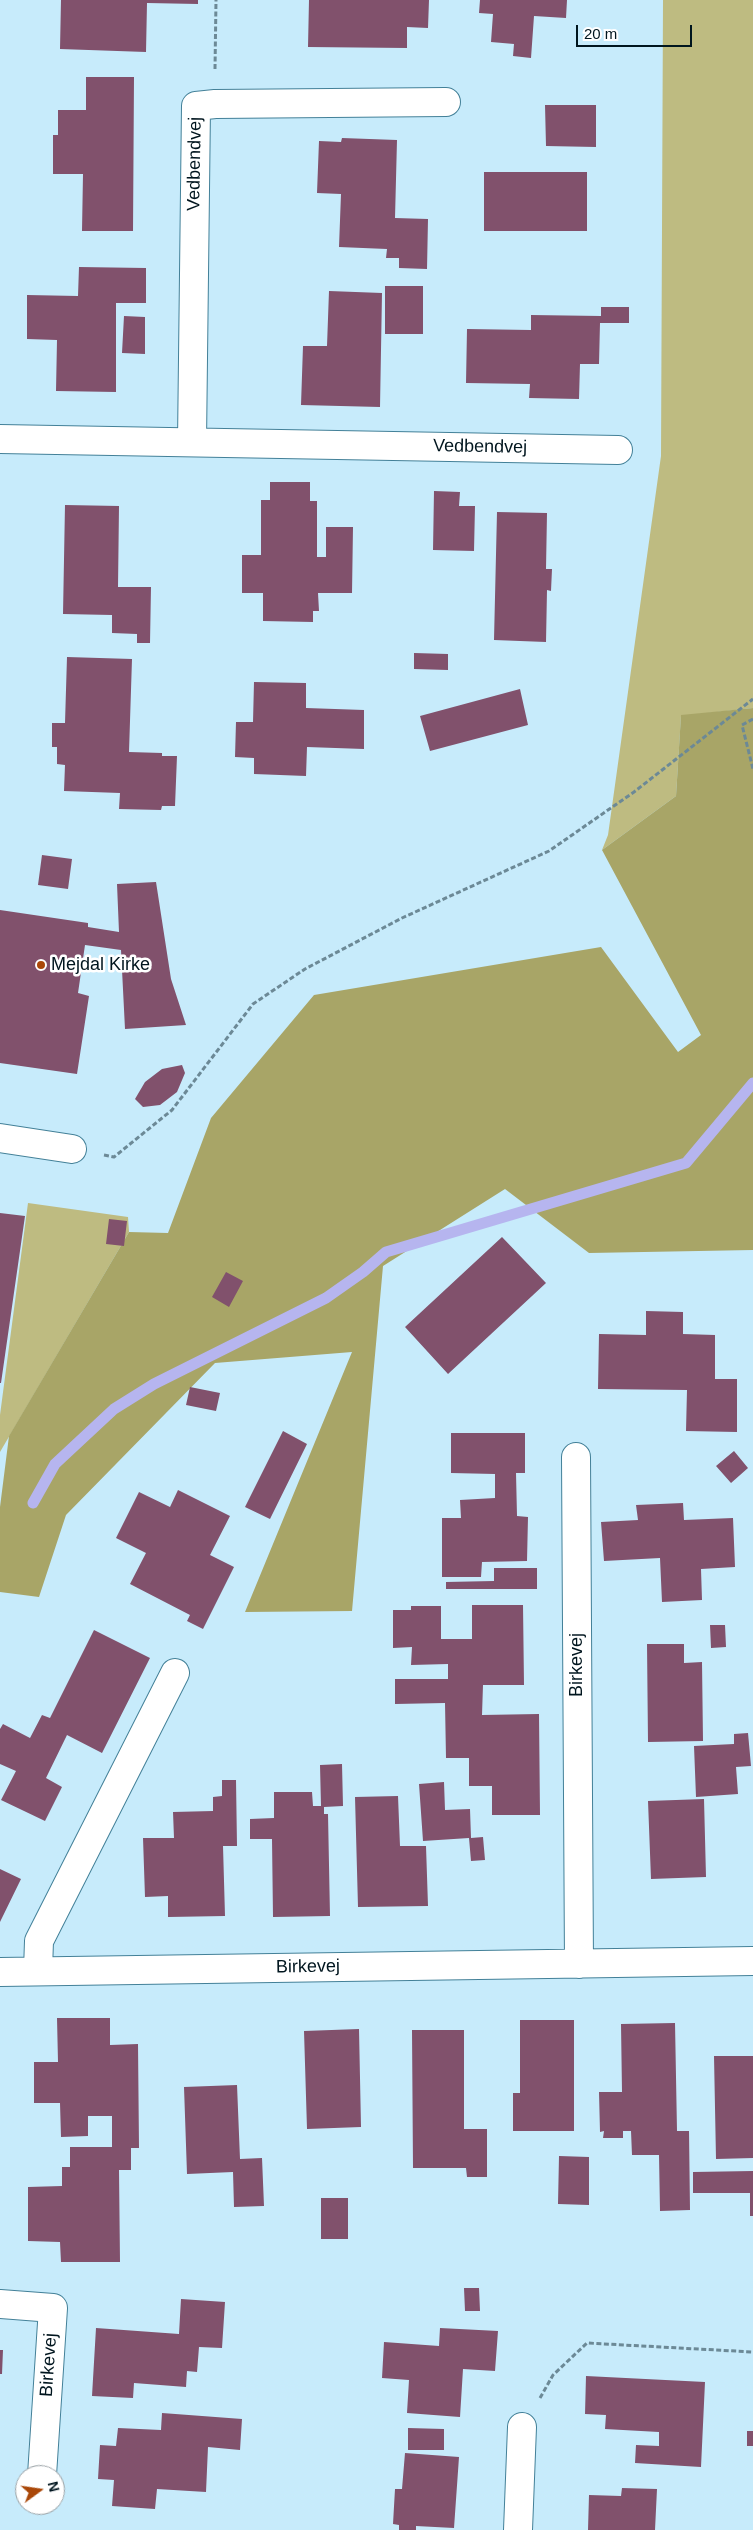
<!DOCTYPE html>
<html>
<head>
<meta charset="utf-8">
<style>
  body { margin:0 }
  #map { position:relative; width:753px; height:2530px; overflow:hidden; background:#c7ebfb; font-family:Helvetica,sans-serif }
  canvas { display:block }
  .north { position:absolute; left:15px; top:2465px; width:50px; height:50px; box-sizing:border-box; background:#fff; border:1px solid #99a1a5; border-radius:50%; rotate:76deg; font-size:14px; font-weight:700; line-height:20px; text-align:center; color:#00151e }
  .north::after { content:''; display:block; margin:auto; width:18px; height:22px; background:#aa4809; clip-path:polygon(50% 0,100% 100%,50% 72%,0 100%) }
  .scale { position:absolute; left:576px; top:25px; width:116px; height:22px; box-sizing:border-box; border:2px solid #00151e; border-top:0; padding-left:6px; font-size:15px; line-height:18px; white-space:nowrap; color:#00151e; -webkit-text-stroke:4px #fff; paint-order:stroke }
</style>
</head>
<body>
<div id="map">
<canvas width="753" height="2530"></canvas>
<div class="north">N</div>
<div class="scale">20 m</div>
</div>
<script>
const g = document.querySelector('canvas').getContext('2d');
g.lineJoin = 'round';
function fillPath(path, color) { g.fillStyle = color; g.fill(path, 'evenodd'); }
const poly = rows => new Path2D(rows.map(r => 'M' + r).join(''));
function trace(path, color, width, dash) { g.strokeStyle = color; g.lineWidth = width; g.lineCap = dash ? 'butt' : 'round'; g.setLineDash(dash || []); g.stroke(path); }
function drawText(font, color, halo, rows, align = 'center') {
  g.font = font + ' Helvetica,sans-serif'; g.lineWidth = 5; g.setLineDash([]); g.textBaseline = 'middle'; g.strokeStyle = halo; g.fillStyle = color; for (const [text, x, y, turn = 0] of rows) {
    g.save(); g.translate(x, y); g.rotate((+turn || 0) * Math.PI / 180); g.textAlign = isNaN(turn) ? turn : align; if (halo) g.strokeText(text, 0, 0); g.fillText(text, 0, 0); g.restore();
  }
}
fillPath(poly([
  [663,0,753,0,753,708,681,716,676,796,602,850,608,835,661,456],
  [28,1203,128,1217,129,1232,0,1452,0,1415]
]), '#bebb81');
fillPath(poly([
  [753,708,753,1250,589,1253,505,1189,383,1266,352,1611,245,1612,352,1352,215,1363,66,1515,39,1597,0,1592,0,1507,9,1436,129,1232,168,1233,211,1118,314,995,601,947,678,1052,701,1035,602,850,676,796,681,715]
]), '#a8a567');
trace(poly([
  [33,1503,55,1464,114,1409,154,1384,326,1298,363,1272,386,1252,686,1163,753,1083]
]), '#b6b5ef', 11);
fillPath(poly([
  [61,0,198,0,198,4,147,3,146,52,60,49],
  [309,0,429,0,428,28,407,27,407,48,308,47],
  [480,0,567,0,566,18,534,16,531,58,513,56,514,44,491,42,493,14,479,13],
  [86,77,134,77,133,231,82,231,83,174,53,174,53,135,58,135,58,110,86,110],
  [545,105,596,105,596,147,546,146],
  [342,138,397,140,395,218,428,219,427,269,399,268,399,258,386,258,387,249,339,247,341,194,317,193,319,141,341,142],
  [484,172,587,172,587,231,484,231],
  [79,267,146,268,146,303,116,303,116,392,56,391,57,340,27,339,27,295,78,296],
  [385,286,423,286,423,334,385,334],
  [329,291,382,293,380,407,301,405,303,346,327,346],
  [601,307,629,307,629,323,600,323,599,364,580,364,579,399,529,398,530,384,466,383,467,329,531,330,531,315,601,316],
  [124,316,145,317,145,354,122,353],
  [270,482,310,482,310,501,317,501,317,557,326,557,326,527,353,527,352,593,318,593,319,611,313,611,313,622,263,621,263,593,242,593,242,555,261,555,261,500,270,500],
  [434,491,460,492,459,506,475,506,474,551,433,550],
  [65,505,119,506,118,587,151,587,150,643,137,643,137,634,112,633,112,615,63,614],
  [497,512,547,513,546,569,552,569,551,591,547,590,546,642,494,640],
  [414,653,448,654,448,670,414,669],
  [67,657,132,659,129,752,162,753,162,756,177,756,175,806,162,806,161,810,119,809,120,793,64,791,65,765,57,764,57,747,52,747,52,723,65,723],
  [254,682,306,683,306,708,364,710,364,749,307,747,306,776,254,774,254,758,235,757,236,722,253,722],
  [520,689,528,725,430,751,420,716],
  [42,855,72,859,68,889,38,885],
  [156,882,171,979,186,1025,125,1029,121,950,85,945,78,993,89,996,77,1074,0,1063,0,910,88,923,88,927,119,932,117,884],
  [182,1065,185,1073,177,1092,160,1105,143,1107,135,1099,145,1082,162,1069],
  [0,1213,25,1216,1,1383,0,1383],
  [109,1219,127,1221,124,1246,106,1244],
  [502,1237,546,1283,448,1374,405,1327],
  [226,1272,243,1281,229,1307,212,1297],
  [646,1311,683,1312,683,1334,715,1335,715,1379,737,1379,737,1432,686,1431,687,1390,598,1389,599,1334,646,1335],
  [190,1387,220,1393,216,1411,186,1405],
  [283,1431,307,1444,270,1519,245,1507],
  [451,1433,525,1433,525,1473,516,1473,517,1516,528,1517,527,1561,482,1562,481,1577,442,1577,442,1518,461,1518,460,1500,495,1498,495,1474,451,1473],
  [734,1451,748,1468,731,1483,716,1466],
  [178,1490,230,1516,210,1555,234,1567,203,1629,187,1621,190,1615,130,1584,146,1553,116,1538,139,1492,170,1507],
  [683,1503,684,1520,733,1518,735,1567,701,1569,702,1600,662,1602,660,1558,604,1561,601,1522,638,1520,636,1505],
  [494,1568,537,1568,537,1589,446,1589,446,1582,494,1581],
  [472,1605,523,1605,524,1685,483,1685,482,1715,539,1714,540,1815,492,1815,492,1786,469,1786,469,1758,446,1758,445,1703,395,1704,395,1679,448,1679,448,1664,411,1665,412,1647,393,1648,393,1610,411,1610,411,1606,441,1606,441,1639,472,1639],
  [710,1625,725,1625,726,1647,711,1648],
  [94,1630,150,1658,102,1753,67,1735,46,1778,62,1787,45,1821,1,1800,16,1771,0,1764,0,1729,3,1724,30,1738,42,1715,50,1718],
  [647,1644,684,1644,684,1663,702,1662,703,1741,648,1742],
  [748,1733,751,1766,736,1767,738,1794,696,1797,694,1746,734,1744,734,1734],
  [342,1764,343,1806,324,1807,324,1814,328,1814,330,1916,273,1917,272,1839,250,1839,250,1819,274,1818,274,1792,312,1792,313,1806,321,1806,320,1765],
  [222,1780,236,1780,237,1846,223,1846,225,1916,168,1917,168,1896,145,1897,143,1838,174,1838,173,1812,213,1811,213,1797,222,1796],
  [444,1782,445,1810,470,1809,471,1838,483,1837,485,1860,471,1861,469,1838,423,1841,419,1784],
  [398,1796,400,1846,426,1846,428,1906,358,1907,355,1797],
  [704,1799,706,1877,651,1879,648,1801],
  [0,1869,21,1879,0,1922],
  [57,2018,110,2018,110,2045,138,2044,139,2148,131,2148,131,2170,119,2170,120,2262,61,2262,60,2242,28,2241,28,2187,62,2186,62,2167,70,2167,70,2147,112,2147,112,2116,88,2116,88,2136,61,2137,60,2103,34,2103,34,2062,58,2062],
  [520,2020,574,2020,574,2131,513,2131,513,2093,520,2093],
  [675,2023,677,2131,689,2131,690,2210,660,2211,659,2155,632,2155,631,2131,623,2131,623,2138,603,2138,604,2131,600,2132,599,2092,622,2092,621,2024],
  [359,2029,361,2127,307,2129,304,2031],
  [412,2030,464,2030,464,2129,487,2129,487,2177,467,2177,466,2168,413,2168],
  [714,2056,753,2056,753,2158,716,2159],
  [237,2085,240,2159,262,2158,264,2206,234,2207,233,2172,187,2174,184,2087],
  [559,2156,589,2157,589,2205,558,2204],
  [753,2171,753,2216,750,2216,750,2193,693,2193,693,2172],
  [321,2198,348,2198,348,2239,321,2239],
  [464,2288,479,2288,480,2311,465,2311],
  [181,2299,225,2302,222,2348,199,2347,197,2372,187,2371,186,2387,134,2383,133,2398,92,2396,96,2328,179,2334],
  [440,2328,498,2331,495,2371,463,2369,460,2417,407,2413,409,2380,382,2378,384,2342,439,2346],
  [0,2350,3,2350,2,2374,0,2374],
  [586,2376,705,2382,701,2467,635,2463,636,2445,659,2446,659,2432,605,2429,606,2415,585,2414],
  [162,2413,242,2419,240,2450,208,2447,206,2492,157,2489,155,2509,112,2506,114,2480,98,2479,100,2445,116,2446,118,2428,161,2430],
  [408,2428,444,2429,444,2450,408,2450],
  [747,2431,753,2431,753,2446,747,2446],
  [405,2453,459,2457,454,2528,416,2526,416,2530,399,2530,399,2525,393,2524,395,2489,402,2489],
  [622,2488,657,2489,655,2530,588,2530,589,2495,621,2496]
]), '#81516c');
const minor = poly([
  [0,439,618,450],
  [192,442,196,106,215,104,446,102],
  [0,1138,72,1149],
  [576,1457,579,1964],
  [38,1970,39,1941,175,1673],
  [0,1972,753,1961],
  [0,2304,53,2308,42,2475],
  [518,2530,522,2427]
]);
trace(minor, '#438098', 30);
trace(poly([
  [215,69,216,0],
  [753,719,742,725,753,769],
  [104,1155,114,1157,172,1110,253,1004,305,969,402,918,549,851,634,792,753,699],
  [540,2398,553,2375,587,2343,753,2352]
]), '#6c8996', 3, [5, 2.5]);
trace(minor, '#fff', 28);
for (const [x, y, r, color] of [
  [41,965,5,"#aa4809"]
]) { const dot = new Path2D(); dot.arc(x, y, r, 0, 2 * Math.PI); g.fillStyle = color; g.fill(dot); trace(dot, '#fff', 2); }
drawText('18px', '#00151e', '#fff', [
  ["Vedbendvej",195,164,-89],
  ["Vedbendvej",480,447,1],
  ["Birkevej",577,1665,-90],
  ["Birkevej",308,1967,-1],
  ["Birkevej",49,2365,-86]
]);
drawText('18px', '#00151e', '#fff', [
  ["Mejdal Kirke",51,965]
], 'left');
</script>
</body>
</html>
